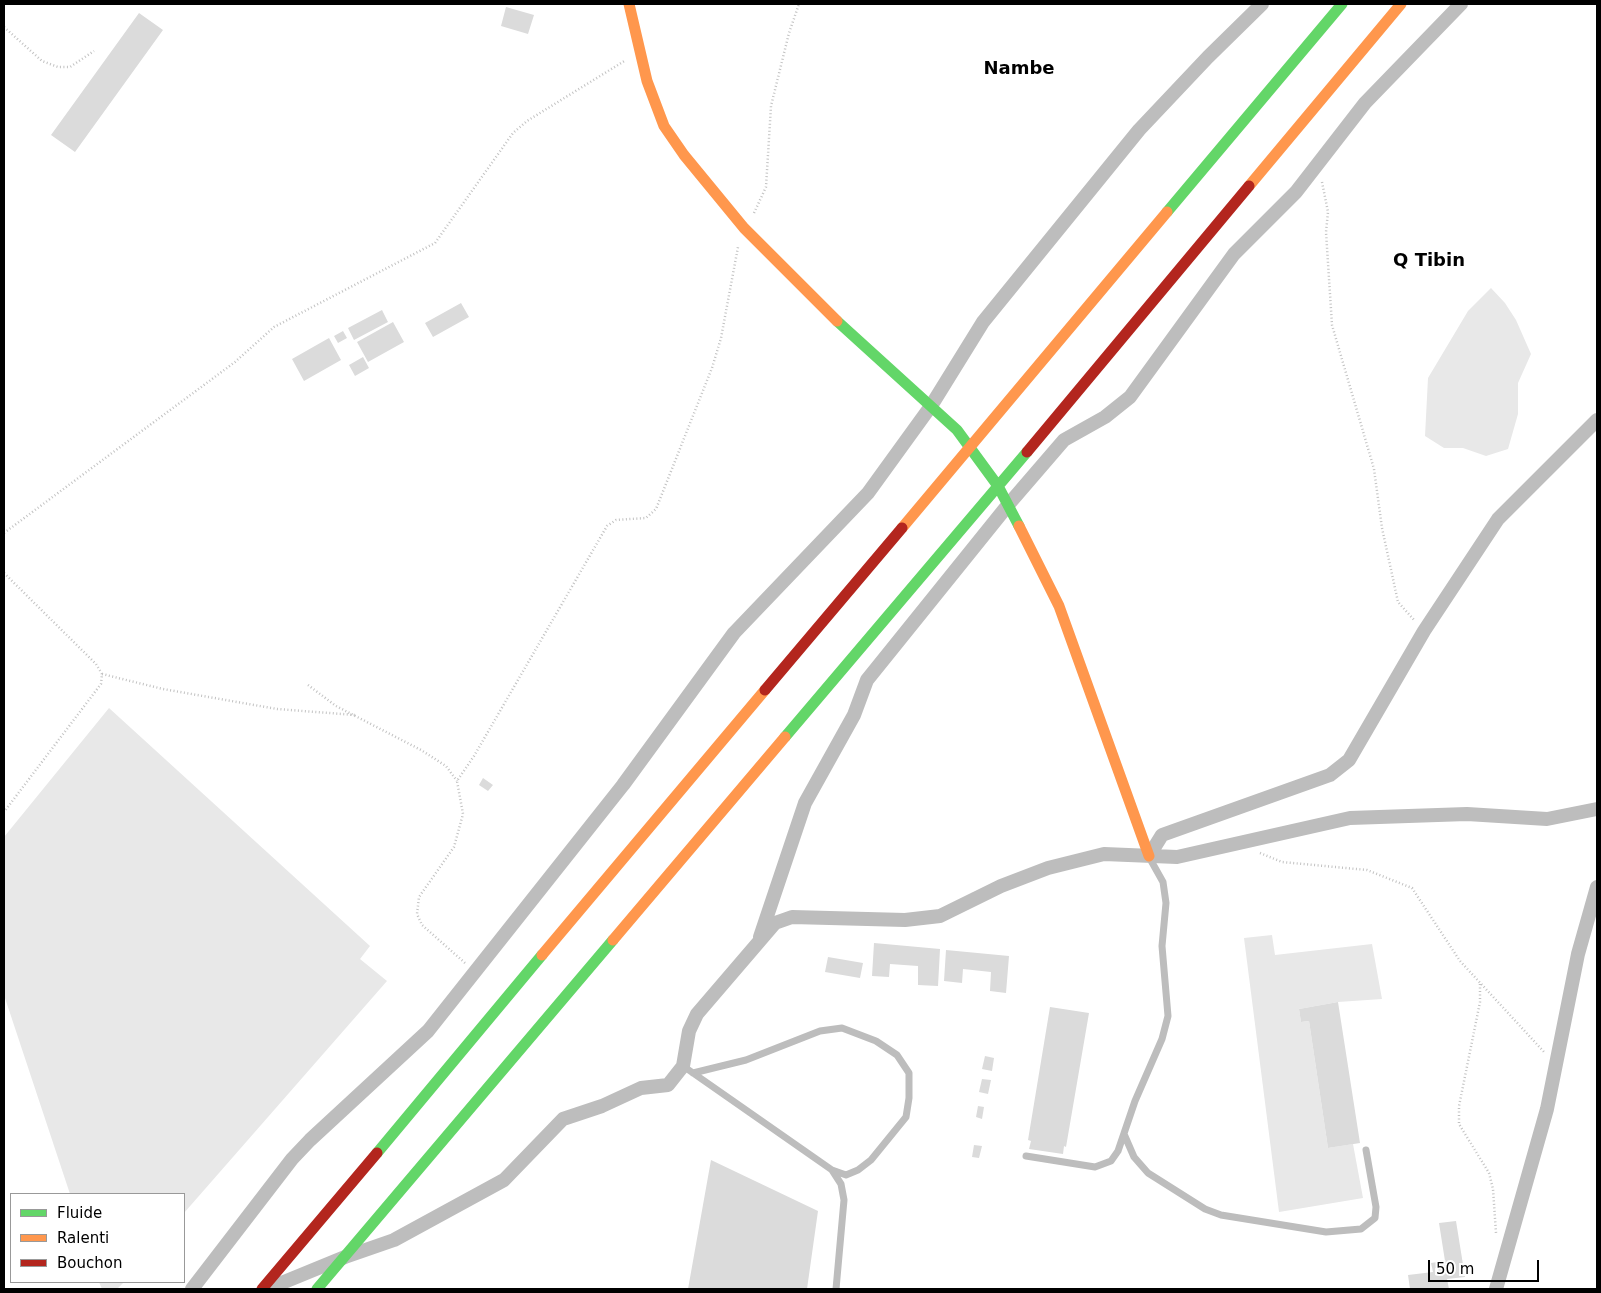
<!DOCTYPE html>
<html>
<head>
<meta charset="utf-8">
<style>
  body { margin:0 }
  #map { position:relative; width:1601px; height:1293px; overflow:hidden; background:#fff; font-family:"DejaVu Sans",sans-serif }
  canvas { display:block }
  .frame { position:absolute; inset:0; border:5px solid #000; pointer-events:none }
  .legend { position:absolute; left:10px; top:1193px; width:175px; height:90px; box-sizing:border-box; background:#fff; border:1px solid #999; margin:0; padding:6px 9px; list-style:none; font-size:15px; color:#000 }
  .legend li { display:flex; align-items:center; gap:10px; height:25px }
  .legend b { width:25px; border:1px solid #999 }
  .scale { position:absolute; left:1428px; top:1260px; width:111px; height:22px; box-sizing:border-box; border:2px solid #000; border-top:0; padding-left:6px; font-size:15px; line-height:18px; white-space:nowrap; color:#000; -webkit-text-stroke:4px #fff; paint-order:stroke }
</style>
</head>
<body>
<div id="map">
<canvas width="1601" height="1293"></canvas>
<div class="frame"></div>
<ul class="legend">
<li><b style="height:6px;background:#63d668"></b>Fluide</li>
<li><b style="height:6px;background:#ff974d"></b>Ralenti</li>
<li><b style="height:6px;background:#b3261e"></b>Bouchon</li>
</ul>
<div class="scale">50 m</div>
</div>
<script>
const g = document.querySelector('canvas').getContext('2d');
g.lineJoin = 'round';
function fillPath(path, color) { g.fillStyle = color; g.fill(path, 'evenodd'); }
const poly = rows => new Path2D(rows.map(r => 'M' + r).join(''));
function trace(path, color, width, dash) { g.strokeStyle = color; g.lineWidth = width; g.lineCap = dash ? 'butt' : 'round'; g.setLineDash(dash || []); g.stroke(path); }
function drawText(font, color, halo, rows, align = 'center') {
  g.font = font + ' "DejaVu Sans",sans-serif'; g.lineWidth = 4; g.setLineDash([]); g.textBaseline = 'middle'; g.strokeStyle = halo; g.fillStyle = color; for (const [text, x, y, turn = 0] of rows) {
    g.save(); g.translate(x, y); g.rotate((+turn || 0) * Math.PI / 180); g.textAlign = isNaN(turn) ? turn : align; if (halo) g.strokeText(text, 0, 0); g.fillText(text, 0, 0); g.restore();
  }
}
fillPath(poly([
  [1491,288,1505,303,1516,320,1531,354,1518,383,1518,414,1508,449,1486,456,1463,448,1444,448,1425,436,1428,378,1468,311],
  [109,708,370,946,360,959,387,981,184,1213,184,1194,70,1194,4,995,4,837],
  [1272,935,1275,955,1372,944,1382,999,1338,1002,1299,1009,1301,1022,1309,1021,1328,1148,1353,1144,1363,1198,1279,1212,1244,938],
  [99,1282,124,1282,117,1289,102,1289]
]), '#e8e8e8');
fillPath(poly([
  [506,7,534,15,528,34,501,26],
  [139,13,163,30,75,152,51,135],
  [461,303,469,317,433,337,425,323],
  [382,310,388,322,354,340,348,328],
  [393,322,404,342,368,362,357,342],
  [343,331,347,338,338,343,334,336],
  [329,338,341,360,304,381,292,359],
  [363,357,369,368,355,376,349,365],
  [483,778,493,785,488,791,479,785],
  [874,943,940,949,938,986,918,985,918,966,890,964,889,977,872,976],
  [946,950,1009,956,1006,993,990,991,991,972,963,969,962,983,944,981],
  [828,957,863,963,860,978,825,972],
  [1338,1002,1360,1143,1328,1148,1309,1021,1301,1022,1299,1009],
  [1050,1007,1089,1013,1066,1147,1064,1146,1063,1154,1029,1149,1031,1141,1028,1140],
  [985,1056,994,1058,992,1071,982,1069],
  [982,1079,991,1080,988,1094,979,1092],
  [978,1106,984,1107,982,1119,976,1117],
  [974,1145,982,1146,979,1158,972,1157],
  [711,1160,818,1211,807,1289,688,1289],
  [1456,1221,1465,1277,1447,1279,1449,1289,1410,1289,1408,1275,1433,1272,1431,1263,1445,1261,1439,1223]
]), '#dbdbdb');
trace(poly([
  [4,27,42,61,58,67,70,67,94,51],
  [1322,182,1328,212,1326,232,1332,325,1374,469,1382,528,1398,602,1415,621],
  [754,213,766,187,771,106,789,33,799,4],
  [4,533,235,362,274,327,435,243,513,133,527,121,626,60],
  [4,573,96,664,102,674,101,684,4,812],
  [102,674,163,689,277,709,355,715],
  [308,685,336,706,421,750,446,766,457,781],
  [1260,853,1282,862,1367,870,1412,888,1460,961,1545,1053],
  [465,963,422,925,417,914,419,897,454,847,463,814,457,781,474,756,607,526,616,520,646,518,656,509,712,368,721,338,738,247],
  [1480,984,1480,1002,1459,1106,1459,1124,1489,1173,1493,1189,1496,1233]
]), '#c2c2c2', 2.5, [1, 2.5]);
trace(poly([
  [683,1066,832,1170,841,1184,844,1200,836,1289],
  [693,1073,746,1060,820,1031,842,1028,876,1041,897,1055,909,1073,909,1098,906,1117,871,1160,858,1170,846,1175,832,1170],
  [1124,1134,1134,1157,1148,1173,1205,1209,1221,1215,1326,1232,1361,1229,1375,1218,1376,1207,1366,1150],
  [1026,1156,1095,1167,1111,1161,1118,1151,1135,1101,1162,1039,1168,1016,1162,946,1166,903,1163,882,1149,857]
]), '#bdbdbd', 7);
trace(poly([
  [1149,856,1162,835,1330,775,1349,760,1424,631,1498,519,1597,420],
  [760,937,805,803,854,715,867,680,1008,505,1064,440,1105,417,1130,397,1234,254,1296,192,1365,103,1461,4],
  [192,1289,292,1159,310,1140,428,1031,623,785,734,633,868,493,931,406,983,322,1139,130,1208,57,1262,4],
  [267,1289,345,1257,394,1240,504,1180,563,1119,602,1106,641,1088,668,1085,683,1066,689,1031,697,1014,775,923,792,917,905,920,940,916,1001,886,1048,868,1104,854,1177,857,1350,818,1467,814,1547,819,1597,809],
  [1496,1289,1547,1109,1578,954,1597,887]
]), '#bdbdbd', 14);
trace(poly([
  [1167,212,1342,4],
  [837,321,957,430,998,486,1019,526],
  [785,737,1027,452],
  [377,1153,542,955],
  [317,1289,613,940]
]), '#63d668', 11);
trace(poly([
  [629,4,647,81,664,126,684,155,744,228,837,321],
  [1249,186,1401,4],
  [1019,526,1059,606,1149,856],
  [902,528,1167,212],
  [613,940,785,737],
  [542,955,765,690]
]), '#ff974d', 11);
trace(poly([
  [1027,452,1249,186],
  [765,690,902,528],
  [262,1289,377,1153]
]), '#b3261e', 11);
drawText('bold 18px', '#000', '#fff', [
  ["Nambe",1019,69],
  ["Q Tibin",1429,261]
]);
</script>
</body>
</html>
